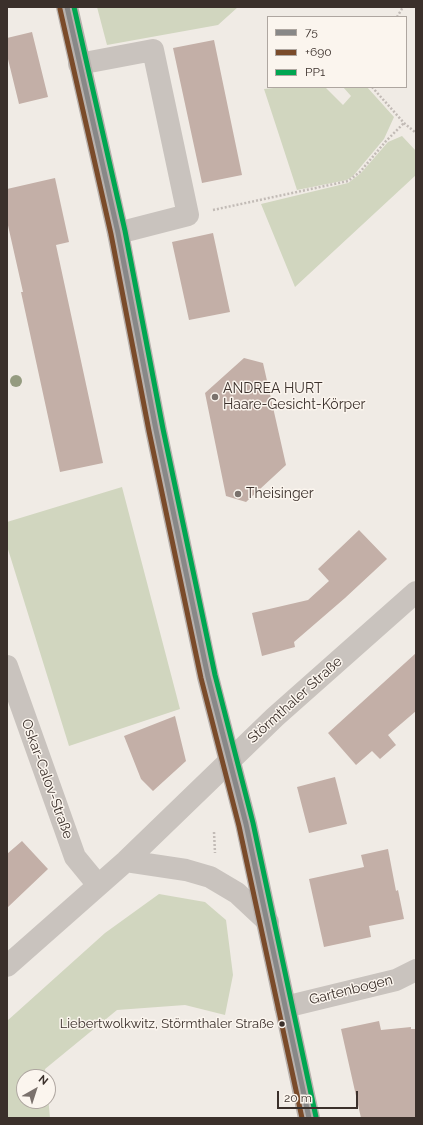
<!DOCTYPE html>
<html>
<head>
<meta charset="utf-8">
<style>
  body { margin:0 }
  #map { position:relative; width:423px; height:1125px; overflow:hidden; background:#f0ebe5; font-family:Raleway,sans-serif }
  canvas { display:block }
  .frame { position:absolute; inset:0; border:8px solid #3b302b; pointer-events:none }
  .legend { position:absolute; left:267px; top:16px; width:140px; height:72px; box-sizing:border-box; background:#fbf5ee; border:1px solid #aea6a0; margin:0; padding:5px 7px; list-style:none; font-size:12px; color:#3b302b }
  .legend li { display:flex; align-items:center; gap:8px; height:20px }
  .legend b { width:20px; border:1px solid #aea6a0 }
  .north { position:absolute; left:16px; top:1069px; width:40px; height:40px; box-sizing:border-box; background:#fbf5ee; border:1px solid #aea6a0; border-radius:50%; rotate:39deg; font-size:11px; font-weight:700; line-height:16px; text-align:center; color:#3b302b }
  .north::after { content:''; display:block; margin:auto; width:14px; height:18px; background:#7a716c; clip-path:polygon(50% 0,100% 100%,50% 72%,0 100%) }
  .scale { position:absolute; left:277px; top:1091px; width:81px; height:18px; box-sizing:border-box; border:2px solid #3b302b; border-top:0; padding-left:5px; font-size:12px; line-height:14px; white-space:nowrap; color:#3b302b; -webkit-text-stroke:3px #fbf5ee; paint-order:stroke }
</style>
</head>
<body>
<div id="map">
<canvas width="423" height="1125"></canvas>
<div class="frame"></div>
<ul class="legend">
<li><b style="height:5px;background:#888"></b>75</li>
<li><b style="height:5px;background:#7a4b2a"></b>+690</li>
<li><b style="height:5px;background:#00a651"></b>PP1</li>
</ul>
<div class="north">N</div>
<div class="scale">20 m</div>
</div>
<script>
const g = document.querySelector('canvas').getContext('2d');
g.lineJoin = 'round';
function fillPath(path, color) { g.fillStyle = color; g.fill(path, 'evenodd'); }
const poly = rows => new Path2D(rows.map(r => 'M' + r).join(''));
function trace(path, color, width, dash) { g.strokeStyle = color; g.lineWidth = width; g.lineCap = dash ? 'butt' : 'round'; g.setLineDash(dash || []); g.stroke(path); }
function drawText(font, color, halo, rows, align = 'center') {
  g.font = font + ' Raleway,sans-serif'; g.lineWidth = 3; g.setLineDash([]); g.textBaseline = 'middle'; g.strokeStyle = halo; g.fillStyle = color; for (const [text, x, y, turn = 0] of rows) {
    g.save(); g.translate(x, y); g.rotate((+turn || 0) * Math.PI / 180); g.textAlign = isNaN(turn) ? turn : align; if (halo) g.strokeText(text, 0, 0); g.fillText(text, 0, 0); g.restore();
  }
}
fillPath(poly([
  [97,7,238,7,218,25,107,45],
  [283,87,325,87,343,105,351,96,343,87,367,87,394,117,384,139,353,176,347,180,297,190,264,89],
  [402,136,416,151,416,175,295,287,261,204,348,183,361,173,388,142],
  [122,487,180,709,69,746,7,546,7,522],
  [159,894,205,902,226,920,233,975,225,1015,185,1005,117,1010,45,1069,46,1077,24,1077,24,1101,48,1101,48,1096,50,1118,7,1118,7,1021,105,933]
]), '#d1d6bf');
fillPath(poly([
  [32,32,48,97,19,104,7,55,7,38],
  [214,40,242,175,202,183,173,48],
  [55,178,69,242,56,245,103,463,60,472,21,292,23,292,7,221,7,189],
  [213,233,230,312,189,320,172,242],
  [244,358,263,363,286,465,246,502,226,496,205,393],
  [359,530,387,559,345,598,294,642,295,647,262,656,252,613,308,600,329,581,318,569],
  [416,653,416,711,388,735,396,745,380,759,372,751,356,765,328,733],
  [175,716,186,761,153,791,141,779,124,736],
  [335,777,347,824,309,833,297,787],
  [22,841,48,869,7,908,7,854],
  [388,849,396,891,398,890,404,919,369,926,371,937,324,947,309,879,364,867,361,855],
  [379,1021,381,1030,411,1027,411,1029,416,1029,416,1118,361,1118,341,1029]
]), '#c3afa7');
trace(poly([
  [397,17,403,7],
  [372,87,404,123,416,133],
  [213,210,348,181,360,172,386,141,404,123],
  [214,832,215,853]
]), '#c2bbb6', 2.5, [2, 2]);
trace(poly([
  [79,64,153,50,188,215,118,233],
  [7,666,75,857,98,885],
  [126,861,186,870,210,877,237,893,268,922],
  [7,966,126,861,275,717,416,592],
  [285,1007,396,980,416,970]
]), '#c9c3be', 22);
trace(poly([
  [67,7,118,233,156,430,208,677,246,824,309,1118]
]), '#b8b1ad', 22);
trace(poly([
  [67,7,118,233,156,430,208,677,246,824,309,1118]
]), '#888', 5);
trace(poly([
  [60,9,111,234,149,431,201,678,239,826,302,1118]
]), '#7a4b2a', 5);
trace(poly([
  [74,7,125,231,163,429,215,675,253,823,316,1117]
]), '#00a651', 5);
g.fillStyle = '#959b80';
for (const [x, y] of [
  [16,381]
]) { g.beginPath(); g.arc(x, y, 6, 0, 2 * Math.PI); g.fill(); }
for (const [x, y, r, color] of [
  [215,397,4,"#7a716c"],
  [238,494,4,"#7a716c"],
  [282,1024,3.5,"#3b302b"]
]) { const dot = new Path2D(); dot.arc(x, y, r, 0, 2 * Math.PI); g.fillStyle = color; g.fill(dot); trace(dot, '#fbf5ee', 1.5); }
drawText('13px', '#3b302b', '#fbf5ee', [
  ["Liebertwolkwitz, Störmthaler Straße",274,1024]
], 'right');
drawText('14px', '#3b302b', '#fbf5ee', [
  ["ANDREA HURT",223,389],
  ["Haare-Gesicht-Körper",223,405],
  ["Theisinger",246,494]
], 'left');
drawText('14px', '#3b302b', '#fbf5ee', [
  ["Störmthaler Straße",295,700,-42],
  ["Oskar-Calov-Straße",47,779,70],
  ["Gartenbogen",351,990,-14]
]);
</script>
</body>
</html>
